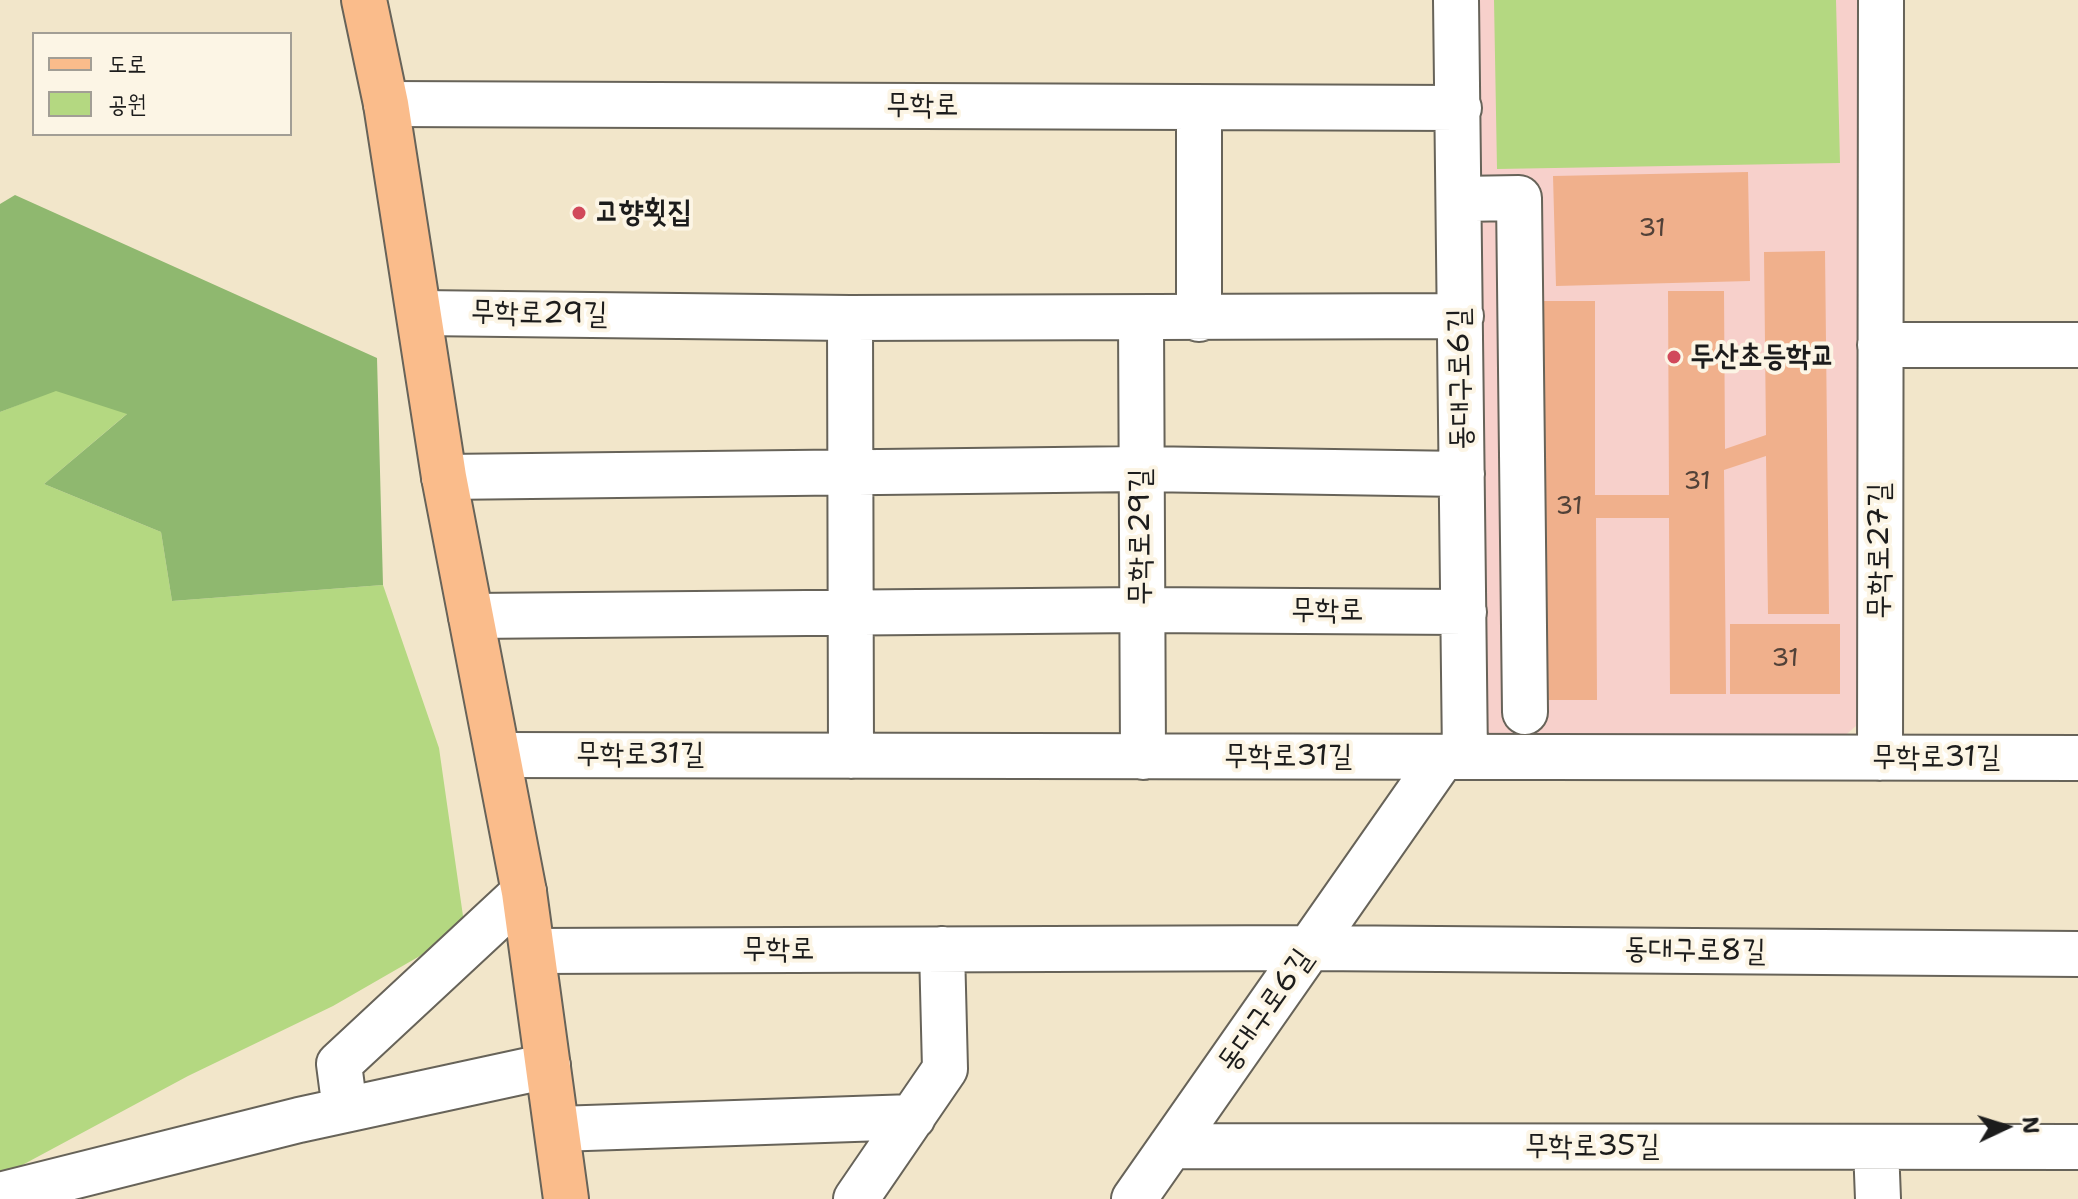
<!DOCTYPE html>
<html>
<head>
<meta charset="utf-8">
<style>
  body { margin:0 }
  #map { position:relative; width:2078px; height:1199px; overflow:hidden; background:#f2e6ca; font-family:"Shantell Sans","Poor Story",sans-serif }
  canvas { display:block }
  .legend { position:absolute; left:32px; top:32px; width:260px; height:104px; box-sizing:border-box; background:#fcf5e5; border:2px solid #a29e95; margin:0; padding:10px 14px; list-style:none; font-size:24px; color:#1c1c1c }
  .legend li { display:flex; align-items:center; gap:16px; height:40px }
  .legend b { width:40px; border:2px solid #a29e95 }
  .north { position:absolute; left:1966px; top:1087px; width:80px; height:80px; -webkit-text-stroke:6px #fcf5e5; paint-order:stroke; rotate:86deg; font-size:22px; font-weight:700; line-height:32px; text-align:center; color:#1c1c1c }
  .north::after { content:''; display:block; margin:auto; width:28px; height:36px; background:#1c1c1c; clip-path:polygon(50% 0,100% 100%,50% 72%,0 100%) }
</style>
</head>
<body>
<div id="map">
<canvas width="2078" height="1199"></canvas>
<ul class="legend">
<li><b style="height:10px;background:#fabc8b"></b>도로</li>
<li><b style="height:22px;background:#b4d881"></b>공원</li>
</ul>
<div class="north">N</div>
</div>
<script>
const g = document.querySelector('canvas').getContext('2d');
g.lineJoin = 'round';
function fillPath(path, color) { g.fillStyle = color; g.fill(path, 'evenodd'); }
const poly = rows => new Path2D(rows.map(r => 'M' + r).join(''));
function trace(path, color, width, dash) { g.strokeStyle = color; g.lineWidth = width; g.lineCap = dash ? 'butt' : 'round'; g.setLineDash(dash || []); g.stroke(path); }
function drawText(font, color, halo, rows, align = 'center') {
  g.font = font + ' "Shantell Sans","Poor Story",sans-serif'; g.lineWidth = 8; g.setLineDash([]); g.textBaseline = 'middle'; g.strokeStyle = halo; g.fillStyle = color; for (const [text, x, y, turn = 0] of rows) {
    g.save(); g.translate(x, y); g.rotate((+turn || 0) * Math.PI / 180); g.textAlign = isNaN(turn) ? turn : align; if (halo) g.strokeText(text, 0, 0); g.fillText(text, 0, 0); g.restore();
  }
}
fillPath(poly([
  [1475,0,1868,0,1870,714,1842,738,1491,736,1484,727]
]), '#f7d0cb');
fillPath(poly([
  [1494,0,1836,0,1840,163,1497,169],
  [56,390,128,413,44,484,161,532,172,601,383,585,439,748,465,930,333,1006,188,1076,0,1177,0,412]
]), '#b4d881');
fillPath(poly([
  [15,195,377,358,383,585,172,601,161,532,44,484,127,414,56,391,0,412,0,204]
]), '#8fb86f');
fillPath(poly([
  [1748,172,1750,281,1556,286,1553,176],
  [1825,251,1829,614,1768,614,1766,456,1724,470,1726,694,1670,694,1669,518,1596,518,1597,700,1543,700,1541,301,1595,301,1595,495,1669,495,1668,291,1724,291,1725,449,1766,435,1764,252],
  [1730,624,1840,624,1840,694,1730,694]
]), '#f0b08c');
const minor = poly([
  [1456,0,1465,757],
  [386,104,1459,108],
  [1199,107,1199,319],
  [1460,199,1519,198,1525,712],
  [420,313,850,318,1461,316],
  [850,318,851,756],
  [1141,318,1143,757],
  [1880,345,2078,345],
  [444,477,1141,469,1462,474],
  [471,616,1142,610,1464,612],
  [498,755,2078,758],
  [1880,758,1881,0],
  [533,951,1311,948,2078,954],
  [345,1110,339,1064,524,892],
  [557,1129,913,1117],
  [1171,1146,2078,1147],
  [1876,1147,1878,1199],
  [0,1195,299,1120,548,1066],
  [856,1199,945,1069,942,949],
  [1134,1199,1443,757]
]);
const major = poly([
  [364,0,386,104,444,477,524,892,566,1199]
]);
trace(minor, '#676359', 48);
trace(major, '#676359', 48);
trace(minor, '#fff', 44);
trace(major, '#fabc8b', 44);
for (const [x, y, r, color] of [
  [579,213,8,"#d1495b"],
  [1674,357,8,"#d1495b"]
]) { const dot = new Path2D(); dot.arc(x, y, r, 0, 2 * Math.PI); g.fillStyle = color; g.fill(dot); trace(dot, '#fcf5e5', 3); }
drawText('26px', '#514138', null, [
  ["31",1652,229],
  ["31",1697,482],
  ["31",1569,507],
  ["31",1785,659]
]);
drawText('30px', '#1c1c1c', '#fcf5e5', [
  ["무학로",922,106],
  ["무학로29길",539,314,1],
  ["동대구로6길",1461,379,-91],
  ["무학로29길",1141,537,-90],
  ["무학로27길",1880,551,-90],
  ["무학로",1327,611],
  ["무학로31길",640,755],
  ["무학로31길",1288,757],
  ["무학로31길",1936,758],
  ["무학로",778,950],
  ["동대구로8길",1695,951,1],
  ["동대구로6길",1266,1011,-55],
  ["무학로35길",1592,1147]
]);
drawText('bold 30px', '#1c1c1c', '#fcf5e5', [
  ["고향횟집",595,213],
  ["두산초등학교",1690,357]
], 'left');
</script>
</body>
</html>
